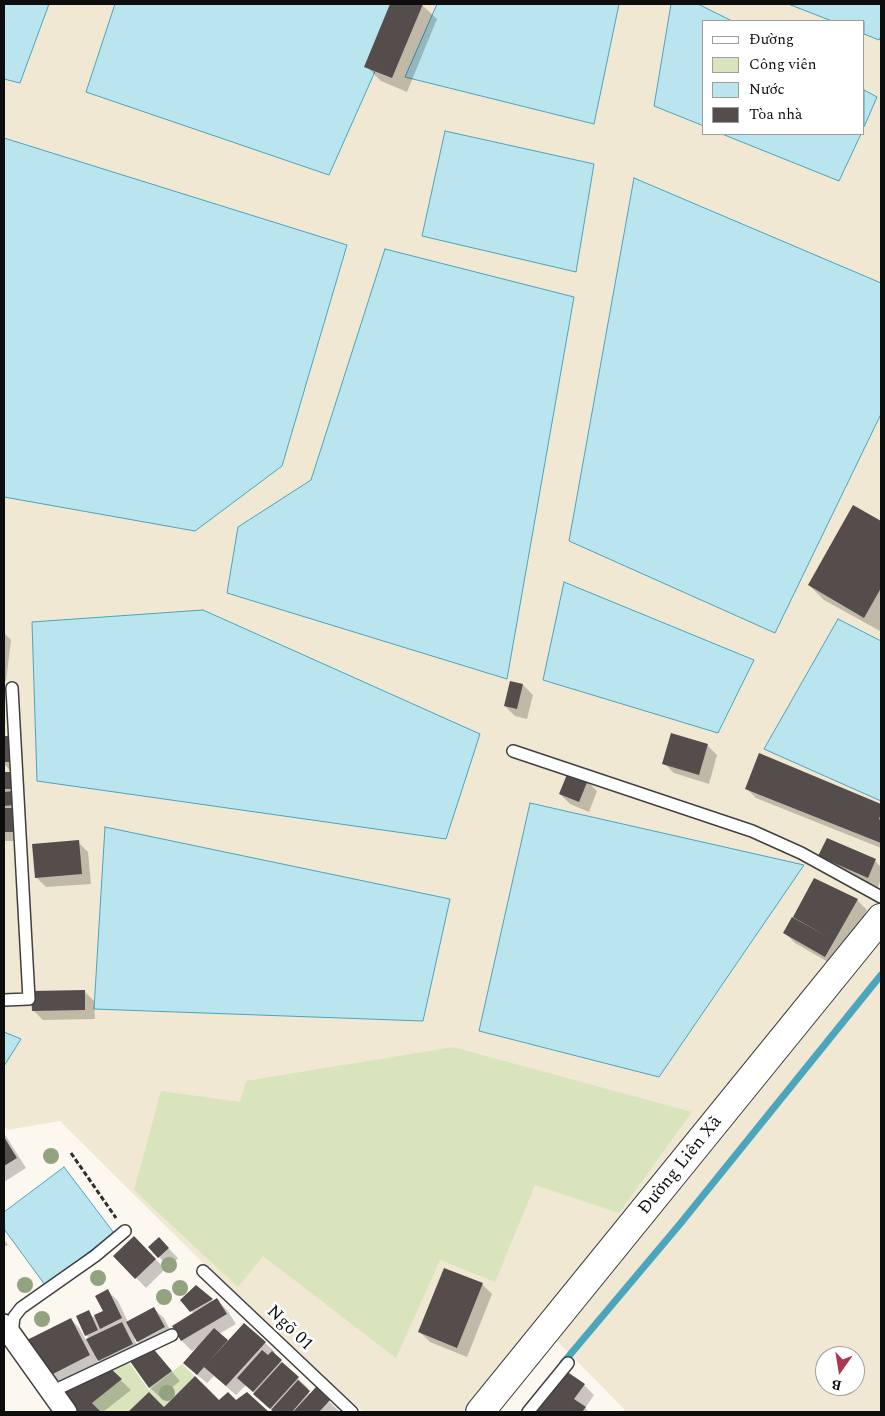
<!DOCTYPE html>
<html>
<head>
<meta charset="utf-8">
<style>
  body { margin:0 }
  #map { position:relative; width:885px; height:1416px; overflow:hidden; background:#fdf8ef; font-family:Spectral,serif }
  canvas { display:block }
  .frame { position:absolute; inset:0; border:5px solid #0d0d0d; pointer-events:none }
  .legend { position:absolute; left:702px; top:20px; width:162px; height:115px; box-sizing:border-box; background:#fff; border:1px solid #9e9e9e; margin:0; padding:6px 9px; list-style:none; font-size:15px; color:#0d0d0d }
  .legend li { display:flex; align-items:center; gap:10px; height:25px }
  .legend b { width:25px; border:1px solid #9e9e9e }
  .north { position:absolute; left:815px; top:1346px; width:50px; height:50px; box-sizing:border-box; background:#fff; border:1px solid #9e9e9e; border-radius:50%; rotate:193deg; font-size:14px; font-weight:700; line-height:20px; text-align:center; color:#0d0d0d }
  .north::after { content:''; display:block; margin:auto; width:18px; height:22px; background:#ac3653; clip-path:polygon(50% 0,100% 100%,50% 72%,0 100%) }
</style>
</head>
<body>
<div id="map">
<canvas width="885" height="1416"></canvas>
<div class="frame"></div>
<ul class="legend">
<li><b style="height:6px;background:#fff"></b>Đường</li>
<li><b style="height:14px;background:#d9e4bd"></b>Công viên</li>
<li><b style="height:14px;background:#bae5ef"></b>Nước</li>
<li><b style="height:14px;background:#554d4b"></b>Tòa nhà</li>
</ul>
<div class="north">B</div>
</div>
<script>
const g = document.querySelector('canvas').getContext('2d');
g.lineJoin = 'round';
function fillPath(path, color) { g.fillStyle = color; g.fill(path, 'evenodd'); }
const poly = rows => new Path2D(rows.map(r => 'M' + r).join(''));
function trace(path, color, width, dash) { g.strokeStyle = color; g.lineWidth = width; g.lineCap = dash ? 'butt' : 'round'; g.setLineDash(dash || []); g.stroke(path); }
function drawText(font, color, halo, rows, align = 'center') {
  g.font = font + ' Spectral,serif'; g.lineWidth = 5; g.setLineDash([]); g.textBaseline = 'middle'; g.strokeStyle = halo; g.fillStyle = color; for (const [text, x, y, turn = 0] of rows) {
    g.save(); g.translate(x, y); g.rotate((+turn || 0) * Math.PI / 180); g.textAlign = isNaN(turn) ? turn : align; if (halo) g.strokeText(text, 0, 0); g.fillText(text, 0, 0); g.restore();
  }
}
fillPath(poly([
  [4,4,881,4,881,1412,623,1412,624,1409,559,1343,539,1326,468,1412,363,1412,238,1298,60,1121,7,1130,4,1125],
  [704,21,864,21,864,134,704,134],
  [825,1356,855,1356,855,1386,825,1386]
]), '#f0e8d2');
fillPath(poly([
  [453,1047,692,1112,619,1213,535,1185,495,1282,440,1260,396,1358,263,1256,238,1287,134,1190,161,1091,240,1102,246,1081],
  [125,1357,149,1390,182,1364,195,1376,164,1407,149,1393,128,1412,101,1412,92,1403,122,1379,107,1366]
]), '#d9e4bd');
const water = poly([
  [4,4,49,4,20,83,4,79,4,4],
  [115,4,405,4,329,175,86,92,115,4],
  [437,4,619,4,594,124,405,77,437,4],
  [671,4,698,4,732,21,704,21,704,126,654,106,671,4],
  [788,4,881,4,881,36,879,40,864,34,864,21,832,21,788,4],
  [864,90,877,97,864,127,864,90],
  [445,131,594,164,576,272,422,236,445,131],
  [722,134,861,134,839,181,722,134],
  [4,138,347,245,282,466,195,531,4,497,4,138],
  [634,178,881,283,881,414,775,633,569,541,634,178],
  [385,249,574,297,507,679,227,593,238,527,311,480,385,249],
  [564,582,754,660,718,733,543,680,564,582],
  [203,610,480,734,446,839,37,781,32,622,203,610],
  [838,619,881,641,881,801,764,749,838,619],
  [530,803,804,865,659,1077,479,1031,530,803],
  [105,827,450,899,423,1021,94,1009,105,827],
  [4,1032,21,1039,4,1066,4,1032],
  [64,1167,114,1233,45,1285,4,1229,4,1212,64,1167]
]);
fillPath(water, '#bae5ef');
trace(water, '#4aa5bd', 1);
fillPath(poly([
  [391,4,421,4,437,19,407,92,381,81,366,66],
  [854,507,881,522,881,628,880,631,824,600,809,585],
  [4,633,11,640,6,681,4,681],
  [523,685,533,695,527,719,515,716,505,706],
  [4,737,12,737,22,747,23,772,12,772,4,764],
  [707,745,717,755,709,784,674,773,664,763],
  [760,754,881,805,881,848,756,798,746,788],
  [4,773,12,773,25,841,4,841],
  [587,781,597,791,589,812,570,804,560,794],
  [78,842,88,852,91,884,46,887,36,877],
  [820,856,875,861,881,867,881,879,878,887,830,866],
  [815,879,857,900,867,910,835,966,795,943,785,933],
  [84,991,94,1001,95,1019,43,1020,33,1010],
  [4,1133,26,1168,4,1182],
  [134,1237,165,1269,146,1288,115,1256],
  [4,1239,8,1245,4,1247],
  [159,1239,178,1258,169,1267,150,1248],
  [482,1284,492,1294,467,1357,430,1342,420,1332],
  [196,1287,214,1302,217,1300,227,1310,236,1324,219,1334,229,1342,265,1343,275,1352,273,1354,308,1388,306,1390,311,1394,316,1389,339,1411,274,1412,246,1385,236,1395,214,1376,207,1383,195,1373,198,1347,192,1351,182,1341,173,1326,194,1314,182,1300],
  [108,1291,118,1301,128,1322,154,1309,164,1318,174,1338,152,1349,180,1381,160,1397,150,1388,131,1359,110,1370,131,1390,103,1412,71,1412,107,1369,96,1358,99,1365,58,1387,48,1377,71,1319,80,1329,86,1340,90,1339,86,1335,88,1312,93,1317,104,1312],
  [134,1339,135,1339,146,1350,141,1352],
  [566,1372,584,1385,594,1395,585,1408,589,1412,537,1412],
  [149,1394,164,1409,219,1402,236,1402,247,1394,267,1412,129,1412]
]), '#0003');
trace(poly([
  [563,1363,680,1224,881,975]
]), '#4aa5bd', 7);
fillPath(poly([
  [390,4,423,4,392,78,364,67],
  [853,505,881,521,881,588,864,618,808,585],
  [510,681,523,684,517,709,504,706],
  [671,733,708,744,699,775,662,764],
  [4,736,12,736,13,762,4,762],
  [759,753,881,804,881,814,879,819,881,821,881,843,745,789],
  [4,772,12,772,13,789,4,789],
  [568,772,588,780,579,802,559,794],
  [14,791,14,805,4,806,4,792],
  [4,808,15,808,16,832,4,832],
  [827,838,876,859,868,878,818,856],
  [79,840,82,874,35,878,32,844],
  [814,878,858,899,825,957,783,933,792,917,828,937,793,917],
  [85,990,85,1010,32,1011,31,991],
  [4,1137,17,1158,4,1166],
  [134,1236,156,1259,135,1279,113,1256],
  [159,1237,169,1248,158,1258,148,1247],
  [444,1268,483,1283,457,1348,418,1332],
  [196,1285,213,1299,190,1312,180,1300],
  [108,1289,122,1318,100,1329,94,1315,103,1311,95,1296],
  [217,1298,227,1314,181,1341,172,1326],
  [154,1307,165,1327,137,1342,126,1322],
  [89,1310,98,1330,85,1336,76,1316],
  [71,1318,90,1355,47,1377,27,1340],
  [122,1322,133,1344,98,1361,86,1339],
  [244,1323,266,1342,226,1386,204,1367],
  [214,1328,228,1340,197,1375,183,1363],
  [151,1346,172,1371,149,1388,127,1357],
  [262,1350,268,1355,272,1351,282,1360,253,1392,237,1378],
  [282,1362,299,1377,270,1409,253,1394],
  [109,1367,122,1379,92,1403,101,1412,69,1412,55,1392],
  [566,1371,585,1384,574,1399,586,1407,582,1412,536,1412],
  [195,1376,219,1400,228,1392,236,1400,247,1392,269,1412,128,1412,149,1392,164,1407],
  [298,1380,310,1391,292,1412,274,1412,271,1410],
  [316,1387,330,1400,319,1412,293,1412]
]), '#554d4b');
const service = poly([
  [513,751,752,831,801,853,881,897],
  [4,1000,29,999,12,688],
  [203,1271,352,1412],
  [12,1334,14,1317,21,1308,95,1256,125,1231],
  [51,1392,172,1335],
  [528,1412,568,1363]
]);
const minor = poly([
  [4,1325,66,1412]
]);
const tertiary = poly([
  [480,1412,881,918]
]);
trace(service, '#404040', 14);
trace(minor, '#404040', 24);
trace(tertiary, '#404040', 30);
trace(poly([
  [71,1153,116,1218]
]), '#2f2f2f', 3, [5, 2.5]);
trace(service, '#fff', 11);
trace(minor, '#fff', 21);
trace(tertiary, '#fff', 28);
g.fillStyle = '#93a380';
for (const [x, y] of [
  [51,1156],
  [169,1265],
  [98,1278],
  [25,1285],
  [180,1288],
  [164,1297],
  [42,1319],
  [167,1393]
]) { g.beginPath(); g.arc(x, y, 8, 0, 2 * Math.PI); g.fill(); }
drawText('18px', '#0d0d0d', '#fff', [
  ["Đường Liên Xã",681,1166,-51],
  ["Ngõ 01",289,1329,44]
]);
</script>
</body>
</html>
